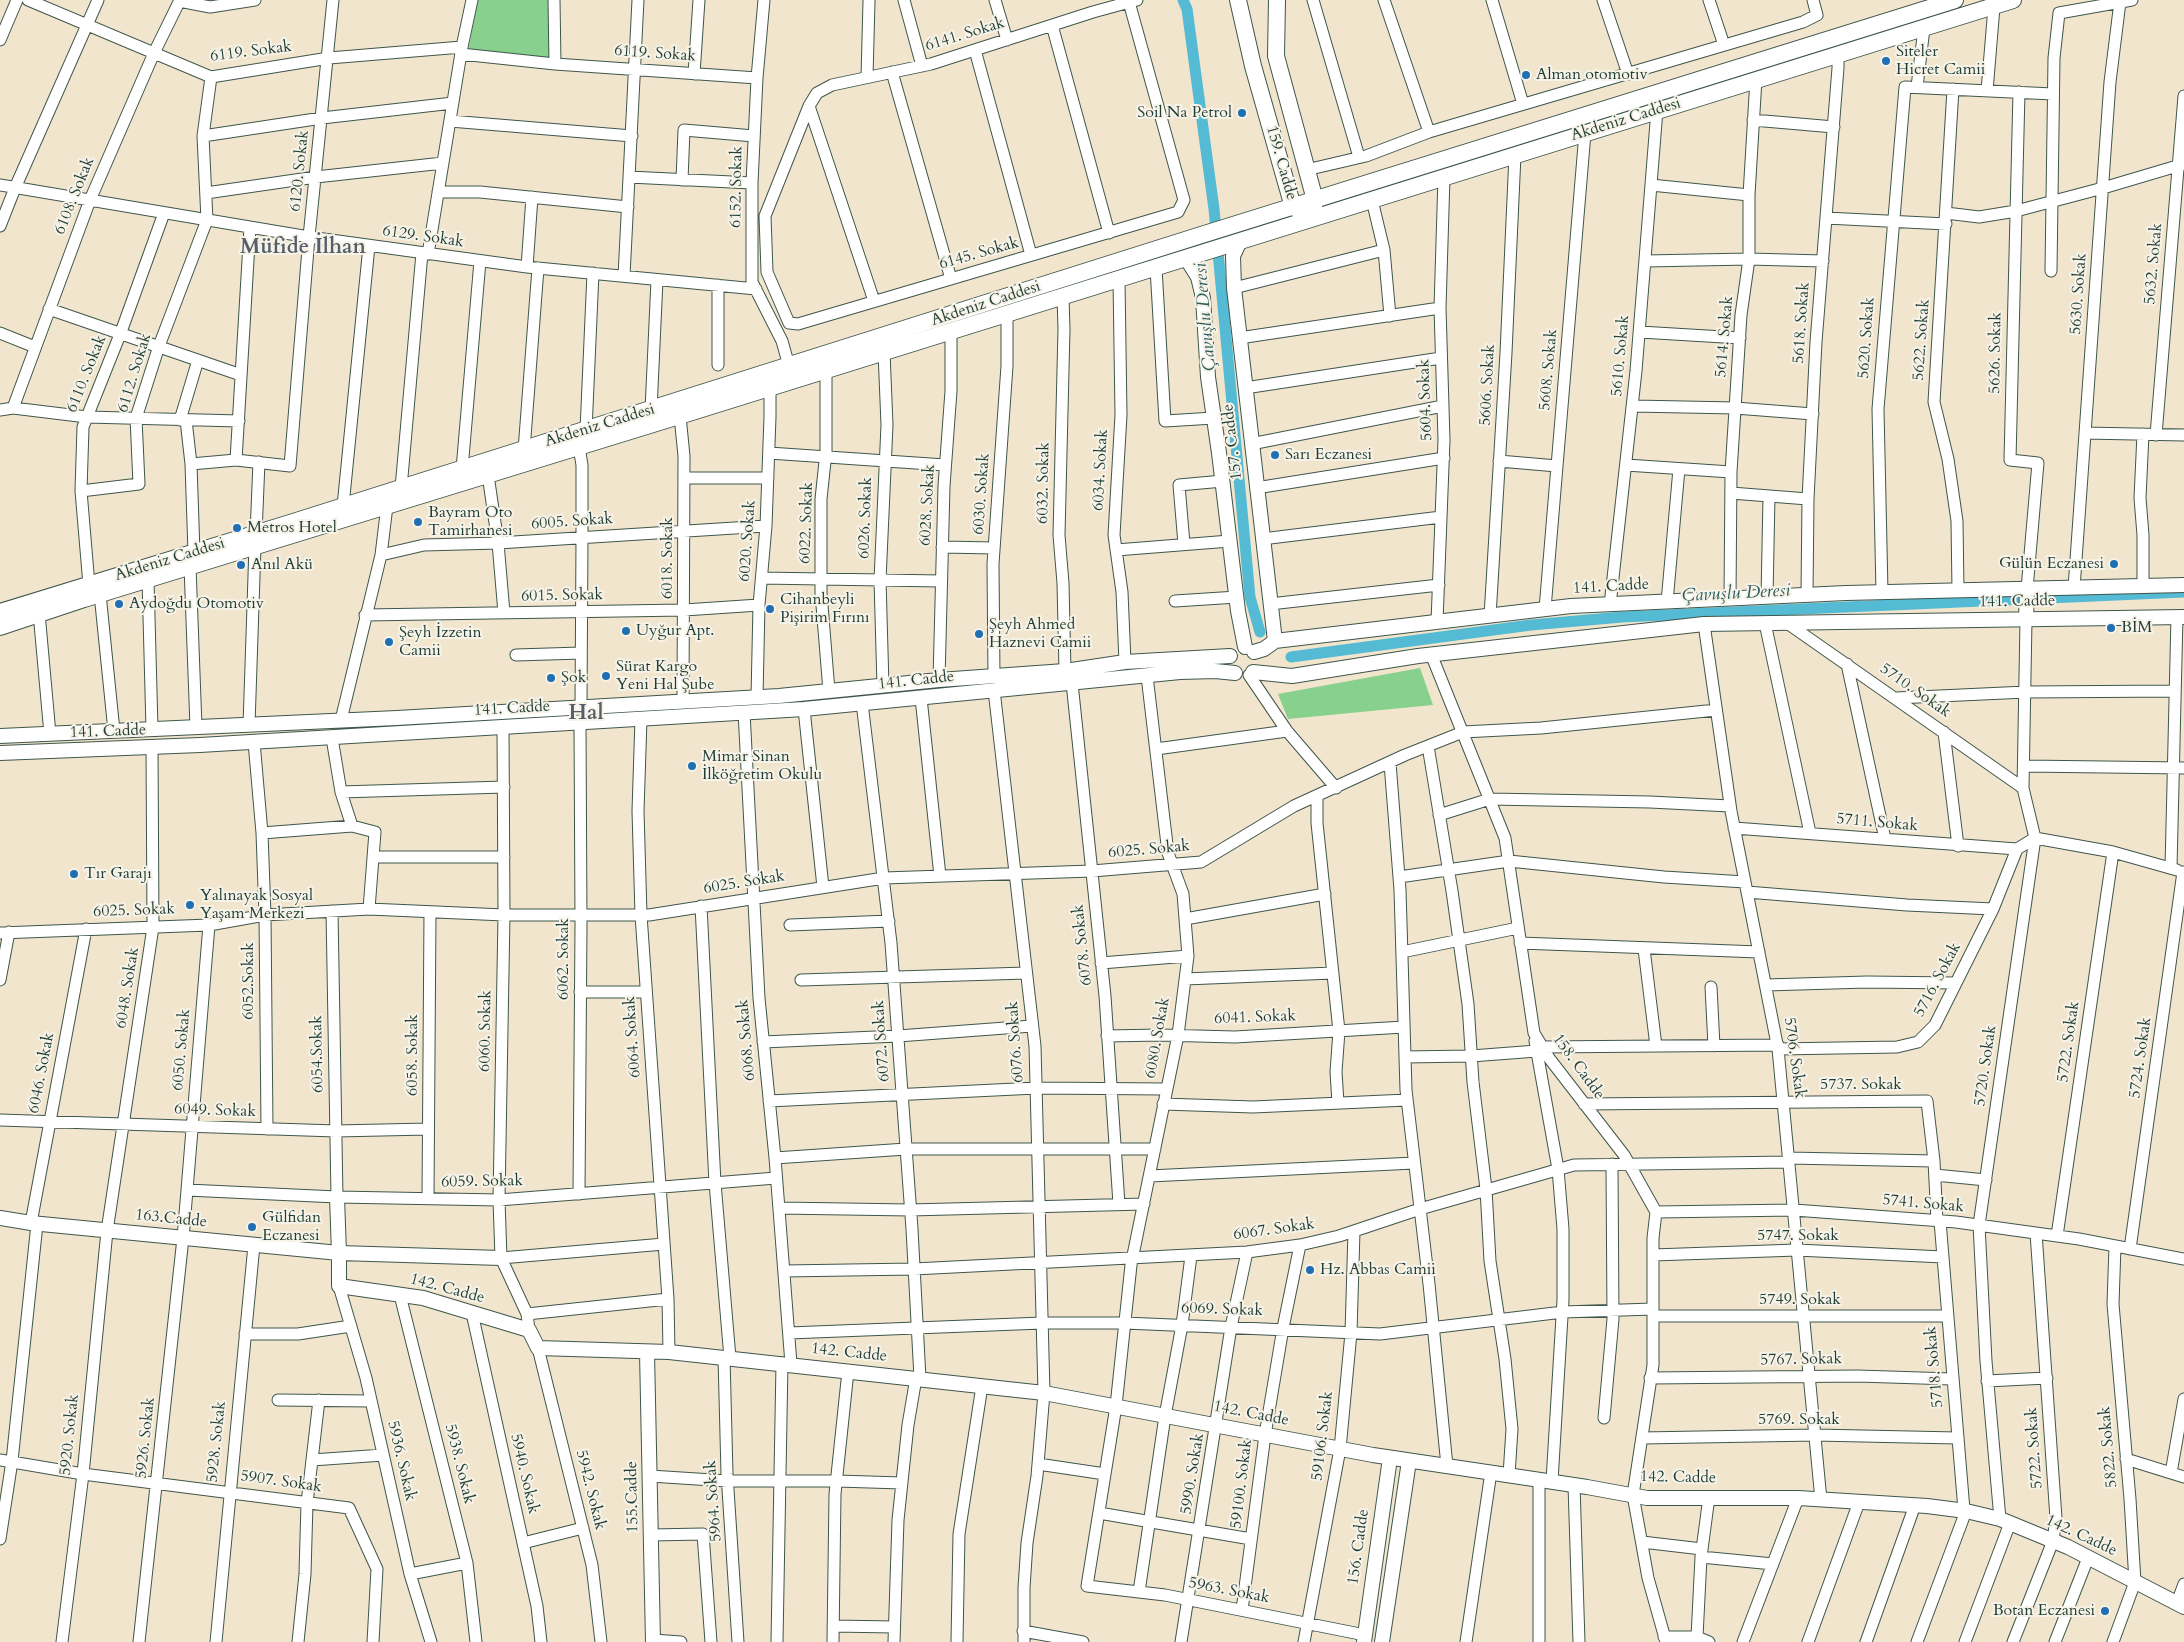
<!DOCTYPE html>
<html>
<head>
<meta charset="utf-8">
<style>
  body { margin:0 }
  canvas { display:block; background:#f2e5cd }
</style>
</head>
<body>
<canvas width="2184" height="1642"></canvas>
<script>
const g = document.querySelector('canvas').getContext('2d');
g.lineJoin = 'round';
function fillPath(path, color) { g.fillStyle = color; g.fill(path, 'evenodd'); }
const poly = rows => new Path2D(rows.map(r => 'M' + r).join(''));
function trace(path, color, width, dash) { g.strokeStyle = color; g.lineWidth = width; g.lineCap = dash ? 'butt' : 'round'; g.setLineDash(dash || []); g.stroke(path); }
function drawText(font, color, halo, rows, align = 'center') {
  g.font = font + ' Cardo,serif'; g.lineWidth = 4; g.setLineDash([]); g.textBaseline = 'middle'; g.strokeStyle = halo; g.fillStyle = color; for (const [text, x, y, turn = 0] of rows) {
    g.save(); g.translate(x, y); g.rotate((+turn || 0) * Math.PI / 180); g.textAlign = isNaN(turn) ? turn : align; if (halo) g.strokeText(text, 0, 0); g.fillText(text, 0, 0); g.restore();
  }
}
fillPath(poly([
  [478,0,549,0,551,60,468,51],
  [1420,668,1433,705,1288,719,1278,694]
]), '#87d08d');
trace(poly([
  [1183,0,1187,9,1214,209,1250,597,1260,632],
  [1291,657,1531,625,1622,617,2184,592]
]), '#55bad3', 11);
const minor = poly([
  [28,0,211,77,329,58,462,47],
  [554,0,555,64],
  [764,0,757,78,752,183,752,282,782,341,789,366],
  [904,0,922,66],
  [995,0,1007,40],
  [1313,0,1359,157],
  [1384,0,1429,132],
  [1492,0,1523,104],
  [1603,0,1628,74],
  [1709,0,1724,45],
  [179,1,210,7,255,0],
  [1129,2,1184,200,1178,212,798,324,789,323,767,272,765,216,809,106,817,93,832,85,931,64,1093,12,1137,0],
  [1052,25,1109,233],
  [0,40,17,0],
  [975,50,1031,255],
  [461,54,555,64,757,78],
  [892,72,951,279],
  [694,74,699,0],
  [867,77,869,1],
  [1917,87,1924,28],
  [1953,89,1934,402,1948,459,1957,521,1958,591],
  [1987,91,1994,7],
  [2019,92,2010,460,2038,463,2027,589],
  [809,106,874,301],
  [1753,120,1834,127],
  [450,121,632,136],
  [203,136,322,118,453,103],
  [1306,170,1366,156,1429,132,1803,22,1817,15,1813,0],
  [629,177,752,183],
  [682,180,684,130,754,136],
  [0,185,309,237,527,267,756,289],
  [1651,185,1749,195],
  [438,192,480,192,628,207],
  [206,193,316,177,443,163],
  [1372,200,1384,250,1390,316],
  [1946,213,1979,217,2016,211,2103,188,2184,164],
  [1826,218,1946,224],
  [0,226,15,188,98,0],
  [428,254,462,47,472,0],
  [1646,261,1749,259,1823,261],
  [527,267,532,197],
  [1156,268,1165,421,1214,418],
  [2051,271,2054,58,2059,13,2132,0],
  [624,276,638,0],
  [1119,279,1121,415,1114,535,1122,592,1125,662],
  [1234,288,1384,250],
  [1063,297,1064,329,1059,535,1063,583,1065,671],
  [49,309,241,375],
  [1640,332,1740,338],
  [0,333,35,347],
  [1239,338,1440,308],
  [826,364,826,452,821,499,821,593,829,691],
  [718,365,718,285],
  [1245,388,1441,358],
  [1633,406,1735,408,1813,414],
  [13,408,90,200,154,53,180,0],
  [0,410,13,408,87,417,239,421],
  [651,410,657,280],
  [680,416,684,456,683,701],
  [180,420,198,360],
  [186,420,191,464,194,553],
  [586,430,593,273],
  [2085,433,2184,435],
  [2156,435,2184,96],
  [1251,444,1443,406],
  [579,447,582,465,582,538,581,707],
  [524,450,538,268],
  [769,453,945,465],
  [236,460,250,227],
  [1499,461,1557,466],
  [191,464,236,460,290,466,309,237,333,0],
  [1626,465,1731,472],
  [462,469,480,261],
  [488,475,498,543,504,613],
  [684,478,768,478],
  [401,488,422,253],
  [1256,488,1444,458],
  [81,491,139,484,136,418,159,346,207,220,203,136,211,77],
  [1731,493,1808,499],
  [343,506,369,246],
  [256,534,259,462],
  [1262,539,1441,517],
  [1184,544,1179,485,1223,481],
  [942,547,994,548],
  [1116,550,1230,541],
  [381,555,424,545,498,543,766,526],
  [190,566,196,727],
  [762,578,941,581],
  [148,579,152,729],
  [89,585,81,491,83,427,121,332,164,213],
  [2143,587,2143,535,2140,498,2143,434],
  [2074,588,2110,82,2120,2],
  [1882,592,1878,409,1905,87,2053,94],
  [100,594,114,731],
  [1807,595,1808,499,1816,342,1838,68,1838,54],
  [1767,597,1769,496],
  [1730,599,1731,472,1741,315,1749,259,1749,195,1756,79],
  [1175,601,1237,597],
  [1667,602,1679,469],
  [1270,604,1439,585],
  [1610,605,1636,371,1657,110],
  [1545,609,1585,133],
  [39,613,50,734],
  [365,615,684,610,759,605],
  [1490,616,1506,353,1515,155],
  [1437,622,1444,440,1440,308,1444,177],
  [1765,623,1810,833],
  [1787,623,2023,788],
  [1704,624,1731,811,1778,1049,1821,1500],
  [1431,654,1505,838,1534,1033,1549,1058,1624,1155,1656,1212,1653,1238,1653,1365,1633,1495,1648,1578,1666,1642],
  [516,655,581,653],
  [1847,664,1885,839],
  [1249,675,1287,731,1336,788],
  [1147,676,1168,853,1183,894,1188,956,1178,1035,1131,1265,1116,1406,1087,1586,1165,1595,1365,1635],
  [994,677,993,564,1007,366,1007,314],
  [939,680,944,486,951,391,951,331],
  [1072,683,1105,996,1119,1204],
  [883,686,880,580,887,425,884,352],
  [994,690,1035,1046,1044,1393,1037,1476,1027,1543,1024,1588,1024,1642],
  [757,697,759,605,766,526,770,417,770,388],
  [921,698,940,876],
  [1896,698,2026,692,2175,691],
  [862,703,891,943,912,1229,920,1378],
  [804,709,823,887],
  [744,712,759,998,775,1158,791,1364],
  [641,719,638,811,641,915,668,1299,669,1352],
  [341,720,381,555,387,506],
  [249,725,255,546],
  [503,728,504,915,499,1200,501,1258,527,1314,529,1330],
  [1944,732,1958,846],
  [332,738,341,792,352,826],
  [254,742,262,833,265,915,267,1129],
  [1428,746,1452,891,1468,1004,1473,1082,1486,1189,1490,1261,1505,1359,1512,1429,1509,1475],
  [1156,749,1287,731],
  [1390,763,1400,890,1406,1090,1429,1284,1447,1466],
  [2024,766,2184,768],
  [341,792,504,787],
  [1317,796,1317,823,1339,1031,1336,1072,1338,1103],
  [1439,815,1490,799,1650,802,1730,806],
  [1734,828,2017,849],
  [262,833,352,826,375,832,369,909],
  [2035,838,2113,852,2177,870],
  [373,857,504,857],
  [2171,868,2177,617],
  [1399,877,1509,861,1664,877,1745,882],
  [1747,892,1907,905,1993,909],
  [701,906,715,1183,730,1358],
  [332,911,337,1197],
  [1185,919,1325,894],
  [790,925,889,921],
  [0,933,209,925,265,915,369,909,504,915,649,915,884,878,1092,871,1201,862,1294,806,1405,755,1463,732,1541,728,1716,710],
  [1520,943,1759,952],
  [1644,949,1656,1046],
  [1402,952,1518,928],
  [1101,963,1188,956],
  [1185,979,1333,973],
  [0,980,9,932],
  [801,980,1026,973],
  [1766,985,1867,982,1956,983],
  [1711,987,1714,1046],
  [580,992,646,992],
  [1107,1036,1160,1035,1235,1037,1404,1027],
  [1535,1041,1558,1169,1563,1229,1563,1300,1552,1481],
  [763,1042,898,1036,1032,1026],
  [1542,1047,1778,1045],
  [1778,1049,1897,1047,1918,1042,1935,1025,1993,909,2017,849,2035,838],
  [1405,1057,1471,1056,1537,1051],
  [769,1101,1036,1088,1166,1089],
  [1163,1104,1253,1107,1407,1100],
  [1584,1104,1927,1101,1934,1161,1937,1221],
  [0,1120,336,1131,428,1129],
  [775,1158,906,1149,1155,1149],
  [1789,1158,1934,1161],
  [1935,1175,1986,1180],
  [1150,1176,1414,1163],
  [187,1190,337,1197,499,1200,776,1178],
  [579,1194,581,925,580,723],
  [428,1198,430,912],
  [779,1208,910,1210,1144,1204],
  [1656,1212,1794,1210,1956,1222,2079,1239,2184,1259],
  [1940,1221,1964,1510],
  [31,1223,86,929],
  [2057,1236,2113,852],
  [2130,1249,2183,872],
  [1653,1255,1797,1250,1943,1257],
  [501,1258,664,1244],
  [784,1271,914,1269,1247,1252,1300,1245,1339,1236,1420,1209,1574,1165,1789,1162],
  [339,1286,366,1378,410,1574,431,1642],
  [400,1295,467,1563,476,1642],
  [472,1313,537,1606,541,1642],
  [527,1314,668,1299],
  [1653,1316,1947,1316],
  [789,1333,1042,1323,1125,1323,1380,1334,1563,1312,1653,1309],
  [245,1334,298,1334,351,1326],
  [538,1348,592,1565,601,1642],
  [724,1357,727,1474,738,1642],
  [1650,1378,1858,1376,1952,1379],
  [1987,1381,2047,1378],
  [278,1400,371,1401],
  [1604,1418,1613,1319,1612,1164],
  [1642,1438,1815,1435,1957,1438],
  [2126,1459,2184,1477],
  [0,1460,83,1474,349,1508,377,1569,373,1642],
  [312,1460,383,1455],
  [1038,1464,1105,1474],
  [2171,1473,2184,1399],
  [650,1476,728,1481,837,1481,902,1483],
  [1574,1485,1579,1642],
  [1099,1513,1251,1539],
  [2000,1519,1986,1361,1979,1225,2035,838,2023,788,2026,620],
  [651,1535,703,1534,711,1642],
  [0,1539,12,1461,37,1224],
  [1642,1542,1702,1549],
  [523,1543,583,1528],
  [1701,1557,1773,1564],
  [410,1574,467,1563],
  [1139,1592,1165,1416,1182,1325,1191,1256],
  [2177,1603,2184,1584],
  [1242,1610,1265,1435,1283,1328,1300,1245],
  [833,1626,894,1627],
  [1023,1631,1083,1642],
  [1664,1637,1697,1637,1701,1557,1709,1497],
  [1697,1637,1709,1642],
  [653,1640,681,1642],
  [62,1642,83,1474,107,1231,153,927,152,747],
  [139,1642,183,1238,209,925],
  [216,1642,254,1245],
  [298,1642,305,1574,307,1503,319,1400],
  [777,1642,782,1363],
  [833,1642,835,1494,848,1371],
  [894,1642,898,1520,908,1425,916,1378],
  [957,1642,959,1534,982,1386],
  [1181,1642,1231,1327,1247,1252],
  [1304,1642,1340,1449,1351,1333,1354,1231],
  [1466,1642,1491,1472],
  [1539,1642,1539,1480],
  [1743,1642,1798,1498],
  [1808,1642,1859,1502],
  [1866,1642,1915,1505],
  [1917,1642,1966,1511],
  [1965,1642,2010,1523],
  [2013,1642,2053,1541,2056,1518,2036,1233],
  [2055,1642,2088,1558],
  [2113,1642,2135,1582,2130,1499,2113,1304,2115,1246]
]);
const tertiary = poly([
  [1240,241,1233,256,1234,288,1275,641],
  [1186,258,1198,277,1203,298,1208,377,1219,453,1238,611,1245,647],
  [2026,620,2027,589],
  [1254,652,1264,649,1275,641,1571,606,1846,593,2184,585],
  [1253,672,1292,676,1418,656,1704,624,2184,617],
  [0,736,397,718,779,696,939,680,1065,671,1125,662,1230,656],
  [0,753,200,745,804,709,1180,672,1215,671,1235,673],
  [337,1197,339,1253,501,1258],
  [0,1218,31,1223,339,1253,339,1286,423,1298,529,1330,538,1348,669,1352,1044,1393,1373,1455,1587,1487,1647,1498,1798,1498,1927,1506,1966,1511,2000,1519,2068,1547,2184,1607],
  [647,1352,653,1642],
  [1364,1642,1390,1458],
  [1382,1642,1409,1461]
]);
const secondary = poly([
  [1238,0,1253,66,1293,207,1312,217,1315,200,1276,56,1277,0],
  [0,612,290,523,1198,236,1955,0],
  [0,627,84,599,692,412,2013,0]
]);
trace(minor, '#3f564b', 13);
trace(tertiary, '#3f564b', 16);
trace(secondary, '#3f564b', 18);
trace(minor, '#fff', 11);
trace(tertiary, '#fff', 14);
trace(secondary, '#fff', 16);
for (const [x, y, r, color] of [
  [1886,61,5,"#1f6fb2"],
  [1526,75,5,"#1f6fb2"],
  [1242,113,5,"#1f6fb2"],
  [1275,455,5,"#1f6fb2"],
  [418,522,5,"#1f6fb2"],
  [237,528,5,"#1f6fb2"],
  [2114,564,5,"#1f6fb2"],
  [241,565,5,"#1f6fb2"],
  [119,604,5,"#1f6fb2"],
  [770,609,5,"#1f6fb2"],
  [2111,628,5,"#1f6fb2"],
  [626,631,5,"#1f6fb2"],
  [979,634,5,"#1f6fb2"],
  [389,642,5,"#1f6fb2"],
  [606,676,5,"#1f6fb2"],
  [551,678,5,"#1f6fb2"],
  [692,766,5,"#1f6fb2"],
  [74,874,5,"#1f6fb2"],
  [190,905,5,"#1f6fb2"],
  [252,1227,5,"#1f6fb2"],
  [1310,1270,5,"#1f6fb2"],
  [2105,1611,5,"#1f6fb2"]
]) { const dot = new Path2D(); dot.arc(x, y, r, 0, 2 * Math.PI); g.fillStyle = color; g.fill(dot); trace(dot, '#f7f3e8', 2); }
drawText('16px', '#1f3d34', '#f7f3e8', [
  ["6141. Sokak",965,35,-17],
  ["6119. Sokak",251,52,-7],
  ["6119. Sokak",655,54,4],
  ["Akdeniz Caddesi",1626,120,-17],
  ["159. Cadde",1281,163,74],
  ["6120. Sokak",300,171,-84],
  ["6152. Sokak",737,187,-89],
  ["6108. Sokak",75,196,-68],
  ["6129. Sokak",423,237,8],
  ["6145. Sokak",979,254,-16],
  ["5632. Sokak",2154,264,-85],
  ["5630. Sokak",2079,294,-86],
  ["Akdeniz Caddesi",986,304,-18],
  ["5618. Sokak",1802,323,-86],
  ["5614. Sokak",1725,337,-85],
  ["5620. Sokak",1867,338,-86],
  ["5622. Sokak",1922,340,-86],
  ["5626. Sokak",1996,353,-89],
  ["5610. Sokak",1621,356,-85],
  ["5608. Sokak",1549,370,-85],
  ["6112. Sokak",135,373,-73],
  ["6110. Sokak",87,374,-68],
  ["5606. Sokak",1488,385,-87],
  ["5604. Sokak",1426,400,-92],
  ["Akdeniz Caddesi",600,426,-17],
  ["157. Cadde",1233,442,-97],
  ["6034. Sokak",1101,470,-87],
  ["6032. Sokak",1044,483,-89],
  ["6030. Sokak",982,494,-86],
  ["6028. Sokak",928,505,-87],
  ["6026. Sokak",866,518,-88],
  ["6005. Sokak",572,522,-4],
  ["6022. Sokak",807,523,-88],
  ["6020. Sokak",748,541,-86],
  ["6018. Sokak",668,558,-90],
  ["Akdeniz Caddesi",170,560,-17],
  ["141. Cadde",1611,587,-3],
  ["6015. Sokak",562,596,-1],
  ["141. Cadde",2017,602,-1],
  ["141. Cadde",916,681,-6],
  ["5710. Sokak",1915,691,35],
  ["141. Cadde",512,709,-3],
  ["141. Cadde",108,732,-2],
  ["5711. Sokak",1877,823,5],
  ["6025. Sokak",1149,850,-5],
  ["6025. Sokak",744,883,-9],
  ["6025. Sokak",134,911,-2],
  ["6078. Sokak",1083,945,-96],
  ["6062. Sokak",564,959,-90],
  ["5716. Sokak",1938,980,-62],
  ["6052.Sokak",249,981,-90],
  ["6048. Sokak",128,988,-81],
  ["6041. Sokak",1255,1018,-2],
  ["6060. Sokak",486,1031,-89],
  ["6064. Sokak",633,1037,-94],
  ["6080. Sokak",1158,1038,-80],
  ["6068. Sokak",747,1040,-95],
  ["6072. Sokak",882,1041,-94],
  ["6076. Sokak",1016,1042,-94],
  ["5722. Sokak",2069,1042,-82],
  ["6050. Sokak",182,1050,-85],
  ["6054.Sokak",318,1054,-91],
  ["6058. Sokak",413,1055,-90],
  ["5706. Sokak",1794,1058,82],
  ["5724. Sokak",2141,1058,-82],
  ["5720. Sokak",1986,1066,-82],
  ["158. Cadde",1578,1067,54],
  ["6046. Sokak",42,1073,-79],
  ["5737. Sokak",1861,1085],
  ["6049. Sokak",215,1111,2],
  ["6059. Sokak",482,1182,-1],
  ["5741. Sokak",1923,1204,5],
  ["163.Cadde",171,1219,6],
  ["6067. Sokak",1274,1230,-8],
  ["5747. Sokak",1798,1236],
  ["142. Cadde",447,1289,15],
  ["5749. Sokak",1800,1300],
  ["6069. Sokak",1222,1310,2],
  ["142. Cadde",849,1353,6],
  ["5767. Sokak",1801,1360,-1],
  ["5718. Sokak",1935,1367,-95],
  ["142. Cadde",1251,1414,11],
  ["5769. Sokak",1799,1420],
  ["5920. Sokak",70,1435,-84],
  ["59106. Sokak",1323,1436,-83],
  ["5926. Sokak",146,1438,-84],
  ["5928. Sokak",217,1442,-84],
  ["5822. Sokak",2109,1447,-95],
  ["5722. Sokak",2035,1448,-94],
  ["5936. Sokak",401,1461,77],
  ["5938. Sokak",459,1464,76],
  ["5940. Sokak",524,1474,77],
  ["5990. Sokak",1193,1474,-81],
  ["142. Cadde",1678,1478,1],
  ["5907. Sokak",281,1482,8],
  ["59100. Sokak",1242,1484,-83],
  ["5942. Sokak",590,1490,76],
  ["155.Cadde",633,1497,-91],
  ["5964. Sokak",714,1501,-94],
  ["142. Cadde",2081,1536,25],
  ["156. Cadde",1359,1547,-82],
  ["5963. Sokak",1229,1591,11]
]);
drawText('16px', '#1f3d34', '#f7f3e8', [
  ["Siteler",1896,52],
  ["Hicret Camii",1896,70],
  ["Alman otomotiv",1536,75],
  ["Soil Na Petrol",1232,113,"right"],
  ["Sarı Eczanesi",1285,455],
  ["Bayram Oto",428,513],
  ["Tamirhanesi",428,531],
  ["Metros Hotel",247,528],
  ["Gülün Eczanesi",2104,564,"right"],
  ["Anıl Akü",251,565],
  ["Cihanbeyli",780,600],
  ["Pişirim Fırını",780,618],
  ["Aydoğdu Otomotiv",129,604],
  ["Şeyh Ahmed",989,625],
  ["Haznevi Camii",989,643],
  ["BİM",2121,628],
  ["Uyğur Apt.",636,631],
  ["Şeyh İzzetin",399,633],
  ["Camii",399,651],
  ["Sürat Kargo",616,667],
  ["Yeni Hal Şube",616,685],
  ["Şok",561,678],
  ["Mimar Sinan",702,757],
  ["İlköğretim Okulu",702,775],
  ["Tır Garajı",84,874],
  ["Yalınayak Sosyal",200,896],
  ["Yaşam Merkezi",200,914],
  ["Gülfidan",262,1218],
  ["Eczanesi",262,1236],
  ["Hz. Abbas Camii",1320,1270],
  ["Botan Eczanesi",2095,1611,"right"]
], 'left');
drawText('italic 18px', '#2c5c5c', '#f7f3e8', [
  ["Çavuşlu Deresi",1206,317,-95],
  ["Çavuşlu Deresi",1736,594,-3]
]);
drawText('bold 21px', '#555f6b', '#f7f3e8', [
  ["Müfide İlhan",303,248],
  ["Hal",586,714]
]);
</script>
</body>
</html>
